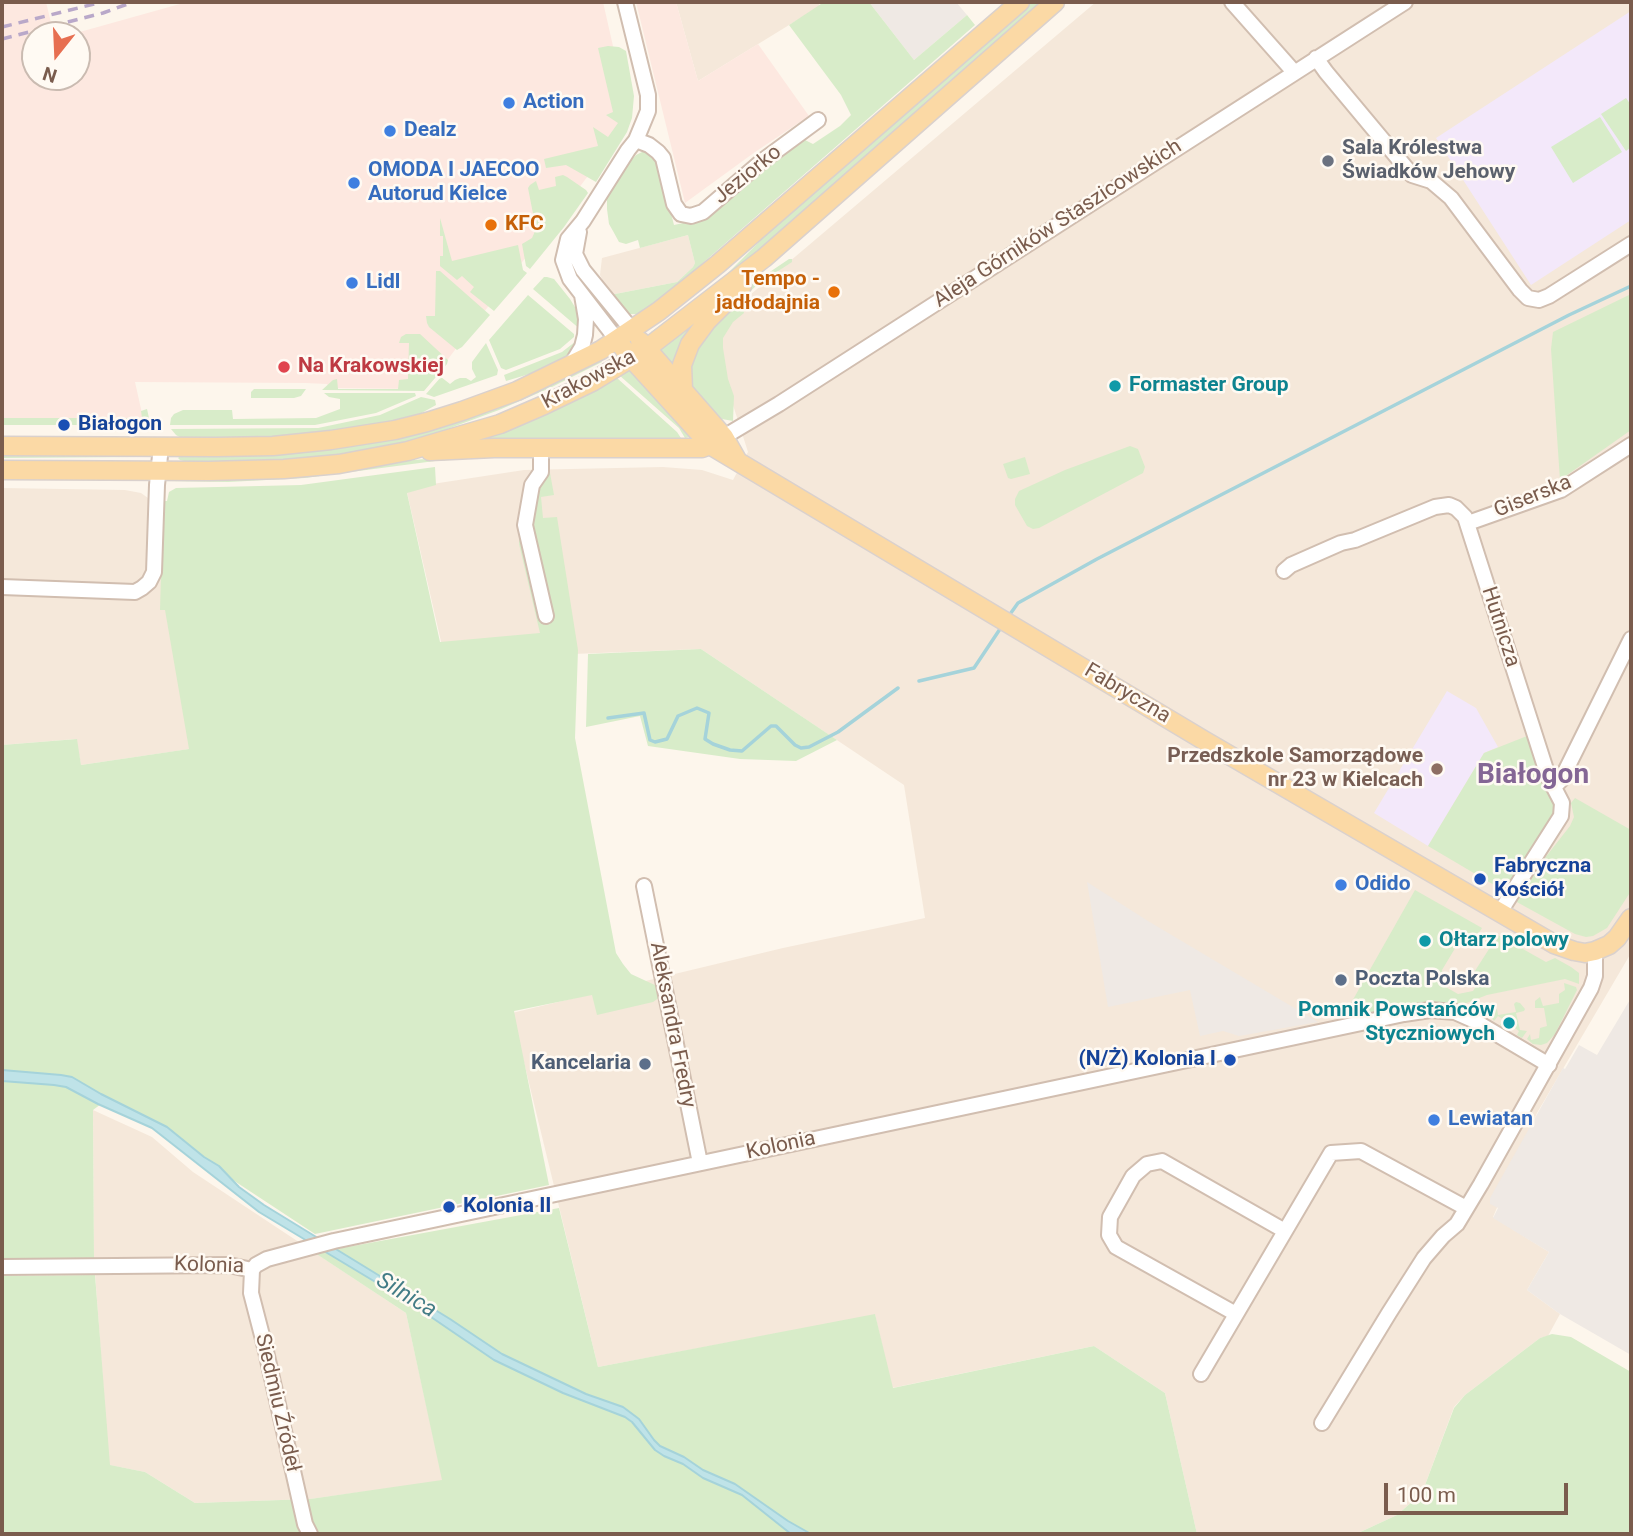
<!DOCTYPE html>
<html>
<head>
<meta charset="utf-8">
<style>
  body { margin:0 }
  #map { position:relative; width:1633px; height:1536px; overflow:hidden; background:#fdf6ec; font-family:Roboto,sans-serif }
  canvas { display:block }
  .frame { position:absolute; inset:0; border:4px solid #7a5c4d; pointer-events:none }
  .north { position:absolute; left:21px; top:21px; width:70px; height:70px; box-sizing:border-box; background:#fffaf3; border:2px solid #cabbb1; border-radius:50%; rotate:198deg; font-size:19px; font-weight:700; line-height:28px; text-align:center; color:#7a5c4d }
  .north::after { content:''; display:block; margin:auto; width:24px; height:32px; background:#e76f51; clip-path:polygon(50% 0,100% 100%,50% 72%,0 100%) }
  .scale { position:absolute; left:1384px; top:1483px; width:184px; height:32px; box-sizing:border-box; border:4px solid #7a5c4d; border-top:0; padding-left:9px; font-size:21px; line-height:24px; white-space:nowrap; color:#7a5c4d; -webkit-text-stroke:5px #fffaf3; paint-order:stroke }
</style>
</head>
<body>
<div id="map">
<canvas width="1633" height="1536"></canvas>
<div class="frame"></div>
<div class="north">N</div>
<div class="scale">100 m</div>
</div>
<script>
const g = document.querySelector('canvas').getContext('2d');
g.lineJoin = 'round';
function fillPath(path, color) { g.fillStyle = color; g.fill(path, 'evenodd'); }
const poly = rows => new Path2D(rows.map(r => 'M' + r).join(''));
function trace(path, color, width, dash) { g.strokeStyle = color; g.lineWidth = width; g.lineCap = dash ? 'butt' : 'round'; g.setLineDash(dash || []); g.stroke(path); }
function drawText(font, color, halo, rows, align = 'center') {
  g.font = font + ' Roboto,sans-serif'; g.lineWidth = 5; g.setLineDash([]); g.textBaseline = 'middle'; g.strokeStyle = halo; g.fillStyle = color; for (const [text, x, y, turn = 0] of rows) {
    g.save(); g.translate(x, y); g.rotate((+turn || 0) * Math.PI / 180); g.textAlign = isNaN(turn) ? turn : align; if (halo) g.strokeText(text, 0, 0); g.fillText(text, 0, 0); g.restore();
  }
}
fillPath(poly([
  [676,2,817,2,820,6,698,81],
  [1096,2,1631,2,1631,953,1537,1113,1493,1217,1549,1252,1527,1290,1560,1314,1548,1336,1540,1338,1465,1395,1454,1407,1422,1493,1397,1515,1356,1534,1197,1534,1165,1393,1094,1346,892,1388,875,1315,598,1367,512,1013,783,948,925,918,904,785,701,649,445,659,406,488,524,470,663,467,702,470,733,480,748,452,710,333,737,306],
  [688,235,695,263,693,267,677,282,610,295,600,275,602,258],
  [2,488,125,490,141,493,158,505,190,749,81,765,76,739,2,745],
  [93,1110,152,1137,193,1172,406,1313,443,1481,310,1499,195,1503,145,1472,109,1465,94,1259]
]), '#f5e8da');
fillPath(poly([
  [2,2,46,2,54,35,35,35,35,77,77,77,77,35,69,35,187,2,603,2,630,121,448,359,423,389,330,388,327,384,305,383,135,382,143,418,2,418],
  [636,2,676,2,698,81,758,44,809,116,755,152,685,203]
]), '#fde8e0');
fillPath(poly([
  [869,2,956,2,967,15,914,60],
  [1087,882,1148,921,1318,1022,1239,1036,1223,1031,1200,1036,1190,990,1108,1007],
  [1631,998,1631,1355,1560,1314,1527,1290,1549,1252,1493,1218,1498,1208,1490,1204,1490,1198,1563,1068,1565,1069,1579,1045,1597,1055]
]), '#efe9e4');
fillPath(poly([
  [1631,11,1631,220,1531,285,1436,138],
  [1447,691,1476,708,1498,747,1484,753,1428,846,1374,813]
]), '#f3e8fa');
fillPath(poly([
  [824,2,869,2,914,60,967,15,975,25,680,283,663,300,642,314,630,314,623,311,610,295,677,282,693,267,695,263,688,235,640,248,638,240,626,244,619,242,613,231,609,224,607,209,607,198,628,164,636,155,642,152,648,152,652,154,658,163,674,225,697,220,762,168,803,139,813,144,840,126,851,115,841,95,789,25],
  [1032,2,1043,2,723,283,650,336,651,332,692,302,728,273,778,223],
  [608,46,619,47,626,51,634,96,632,118,627,132,596,182,566,165,546,168,544,159,598,146,593,127,608,137,618,123,606,115,613,112,598,48],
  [1626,98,1631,105,1631,147,1626,151,1601,114],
  [1600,117,1622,152,1573,183,1551,147],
  [563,175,567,177,586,190,588,193,564,227,530,269,526,266,522,244,532,238,536,229,528,188,530,185,536,181,539,190,556,186,555,177],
  [440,218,452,261,518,245,523,270,527,273,494,311,470,292,474,287,462,276,457,280,440,266,440,256,443,256,443,236,440,236],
  [789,259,792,259,792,262,757,285,741,300,744,313,733,322,723,338,723,348,728,379,734,396,733,421,722,419,712,412,689,383,692,349,746,288],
  [436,271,440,271,490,315,462,347,457,350,429,327,427,323,426,316,435,316],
  [544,277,547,277,554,279,570,299,578,312,581,330,533,289],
  [1631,294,1631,430,1560,480,1551,349,1553,332],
  [528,295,574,334,574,337,560,349,506,370,501,368,489,340],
  [691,326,691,328,674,369,658,351],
  [406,334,420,334,448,360,447,364,424,391,322,390,333,380,337,379,338,389,398,389,399,380,408,379,409,343,399,343,401,337],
  [580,338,572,353,562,361,546,369,506,381,504,375,562,352],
  [486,343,498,370,497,375,434,397,426,394,441,377,450,384,455,380,460,378,466,378,471,381,476,377,472,369,472,362],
  [600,359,602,362,550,388,499,410,423,438,379,449,304,460,258,462,188,462,180,460,178,458,181,455,265,454,305,452,369,443],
  [630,368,691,435,690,437,685,438,679,428,619,375],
  [614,378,617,378,677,432,681,438,627,442,479,441,480,438],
  [254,389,306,389,301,396,294,398,251,398,251,392],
  [324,393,415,393,416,396,376,413,315,425,170,425,171,418,174,414,183,410,232,410,233,419,316,418,340,409,340,399,329,397],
  [421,397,435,400,436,405,418,415,410,418,363,427,313,434,256,438,183,439,176,435,171,429,318,428,380,415],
  [147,409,149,418,155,420,156,425,2,425,2,418,142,418,141,411],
  [1130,446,1138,449,1145,467,1143,473,1039,528,1033,529,1027,526,1015,505,1015,499,1019,491,1065,470],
  [2,454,142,455,143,456,141,457,2,458],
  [477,455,479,458,435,461,305,478,228,482,169,481,172,479],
  [1025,457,1030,474,1011,479,1008,478,1003,464],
  [546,466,550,473,554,495,541,497,543,518,557,517,578,650,575,738,616,953,623,964,631,974,657,986,660,997,653,1002,597,1015,592,995,514,1011,549,1185,315,1234,204,1161,167,1127,105,1101,93,1110,94,1259,2,1259,2,745,77,739,81,765,189,749,165,610,160,610,163,501,167,501,169,492,176,488,301,485,435,467,436,485,407,493,440,642,540,633,519,544,519,530,526,529,532,492],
  [701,649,837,740,796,761,740,759,648,746,640,716,586,727,588,654],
  [1527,736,1544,786,1555,805,1555,813,1506,892,1428,846,1484,753],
  [1575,798,1631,830,1631,891,1607,928,1593,936,1586,937,1575,934,1515,901,1519,891,1570,826,1574,817,1571,803],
  [1415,890,1482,928,1478,934,1457,945,1442,970,1444,986,1458,994,1473,991,1480,980,1473,974,1498,935,1546,962,1555,958,1571,967,1579,973,1579,984,1565,979,1487,995,1464,1004,1447,1002,1446,1004,1431,1004,1380,1012,1348,1019,1346,1012],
  [1564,983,1576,987,1577,990,1555,1034,1547,1043,1541,1045,1533,1044,1527,1039,1530,1034,1531,1040,1539,1038,1540,1028,1547,1026,1544,1008,1535,1008,1535,1001,1540,997,1543,1006,1559,1003,1559,994,1565,990],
  [1516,1002,1520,1003,1525,1009,1524,1011,1516,1013,1520,1030,1527,1031,1522,1038,1517,1035,1519,1031,1512,1026,1509,1030,1514,1021,1512,1018,1508,1018,1501,1026,1500,1025,1504,1020,1498,1016,1494,1021,1492,1018,1492,1013,1497,1009,1498,1015,1516,1012,1514,1004],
  [559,1208,598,1367,875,1314,893,1388,1094,1346,1165,1393,1197,1534,2,1534,2,1276,95,1275,110,1465,145,1472,195,1503,310,1499,442,1480,406,1313,315,1253],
  [1552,1334,1571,1337,1631,1372,1631,1534,1356,1534,1397,1515,1422,1493,1454,1408,1465,1395,1540,1338]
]), '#d8ecc9');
const water = poly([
  [2,1070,61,1075,72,1077,101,1094,167,1127,204,1157,219,1166,239,1187,264,1205,450,1319,502,1354,586,1394,623,1407,639,1419,654,1440,660,1446,684,1457,703,1470,735,1484,788,1521,811,1534,791,1534,742,1495,703,1478,683,1464,664,1456,655,1450,632,1422,625,1417,563,1393,494,1360,412,1304,259,1212,152,1128,98,1104,66,1087,54,1085,2,1081,2,1070]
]);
fillPath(water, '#bfe3e8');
trace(water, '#a5d3da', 2);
trace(poly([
  [1008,617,1018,603,1097,559,1569,315,1631,286],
  [919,681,974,668,1002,626],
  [608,718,644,713,650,740,655,742,667,739,678,716,697,708,709,713,705,739,713,744,730,750,742,751,771,726,776,726,795,745,801,748,809,747,838,732,898,688]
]), '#a5d3da', 3.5);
const minor = poly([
  [1232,2,1294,72],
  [1316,58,1326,72,1412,175,1431,181,1451,198,1520,290,1528,298,1539,300,1549,296,1631,244],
  [636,140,649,145,658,152,663,158,674,204,681,214,691,216,703,212,761,162,818,120],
  [579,232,575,254,583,270,632,330],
  [617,340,570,279,563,260,568,239,583,221,628,150,636,140,648,111,648,95,625,2],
  [571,365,582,347,585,335,586,319,582,295],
  [717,441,779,404,1405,2],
  [541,448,541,472,532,485,525,525,546,616],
  [1468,523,1561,490,1631,445],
  [1284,571,1291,565,1341,543,1355,540,1435,507,1449,505,1456,508,1465,517,1548,776,1562,803,1561,816,1500,912],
  [2,587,135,592,142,588,149,582,154,572,157,485,161,446],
  [1554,787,1561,780,1631,639],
  [644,886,700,1163],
  [2,1267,229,1265,252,1270],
  [252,1270,256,1265,267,1259,334,1241,1404,1014,1430,1010,1455,1012,1473,1020,1549,1065],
  [252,1270,251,1293,265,1347,305,1524,310,1534],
  [1236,1314,1116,1247,1109,1235,1110,1217,1133,1176,1147,1164,1162,1161,1285,1231],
  [1201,1374,1331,1153,1361,1151,1466,1208],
  [1322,1423,1389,1313,1424,1258,1443,1236,1457,1224,1481,1184,1591,988,1595,976,1595,951]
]);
const major = poly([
  [617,340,631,358,710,445,1205,741,1554,944,1574,951,1585,953,1595,951,1609,945,1617,938,1631,918],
  [640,341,724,437,737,460],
  [683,390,682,365,690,344,707,321,742,286],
  [2,446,216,447,273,446,331,440,395,430,427,422,462,411,517,391,601,350,659,311,718,264,1020,2],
  [430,451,494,448,702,448,710,445],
  [2,470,209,471,284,469,339,464,408,451,500,424,544,405,592,382,646,349,764,258,1055,2]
]);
trace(minor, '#d1beb0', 18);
trace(major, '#dad1cd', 21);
trace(minor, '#fff', 14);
trace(major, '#fbd9a5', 18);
trace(poly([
  [2,27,102,2],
  [2,39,103,13,133,2]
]), '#b9a8c9', 3.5, [10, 7]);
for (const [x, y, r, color] of [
  [509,103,7,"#3f7fe0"],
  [390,131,7,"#3f7fe0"],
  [1328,161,7,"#6b7280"],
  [354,183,7,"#3f7fe0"],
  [491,225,7,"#e8710a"],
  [352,283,7,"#3f7fe0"],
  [834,292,7,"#e8710a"],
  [284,367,7,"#e0444e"],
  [1115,386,7,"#0f9aa8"],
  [64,425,7,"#1a4fb4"],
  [1437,769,7,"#8d6e63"],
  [1480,879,7,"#1a4fb4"],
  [1341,885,7,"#3f7fe0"],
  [1425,941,7,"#0f9aa8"],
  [1341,980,7,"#5c6f8a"],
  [1509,1023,7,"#0f9aa8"],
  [1230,1060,7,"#1a4fb4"],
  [645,1064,7,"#5c6f8a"],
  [1434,1120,7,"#3f7fe0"],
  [449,1207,7,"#1a4fb4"]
]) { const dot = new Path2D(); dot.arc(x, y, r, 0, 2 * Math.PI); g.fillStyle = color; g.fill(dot); trace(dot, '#fffaf3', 2.5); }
drawText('bold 21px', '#366cbe', '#fffaf3', [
  ["Action",523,103],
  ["Dealz",404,131],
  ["OMODA I JAECOO",368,171],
  ["Autorud Kielce",368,195],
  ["Lidl",366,283],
  ["Odido",1355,885],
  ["Lewiatan",1448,1120]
], 'left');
drawText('bold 21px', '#5b616d', '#fffaf3', [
  ["Sala Królestwa",1342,149],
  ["Świadków Jehowy",1342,173]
], 'left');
drawText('21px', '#7a5c4d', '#fffaf3', [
  ["Jeziorko",748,175,-39],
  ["Aleja Górników Staszicowskich",1058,224,-33],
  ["Krakowska",589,380,-28],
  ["Giserska",1533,497,-22],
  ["Hutnicza",1500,627,72],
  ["Fabryczna",1127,694,31],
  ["Aleksandra Fredry",672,1025,79],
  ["Kolonia",781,1146,-12],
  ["Kolonia",209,1266,2],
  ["Siedmiu Źródeł",277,1403,77]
]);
drawText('bold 21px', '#c56008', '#fffaf3', [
  ["KFC",505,225],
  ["Tempo -",820,280,"right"],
  ["jadłodajnia",820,304,"right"]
], 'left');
drawText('bold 21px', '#be3a42', '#fffaf3', [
  ["Na Krakowskiej",298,367]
], 'left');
drawText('bold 21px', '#0d838f', '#fffaf3', [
  ["Formaster Group",1129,386],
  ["Ołtarz polowy",1439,941],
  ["Pomnik Powstańców",1495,1011,"right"],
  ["Styczniowych",1495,1035,"right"]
], 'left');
drawText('bold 21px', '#164399', '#fffaf3', [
  ["Białogon",78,425],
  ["Fabryczna",1494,867],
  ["Kościół",1494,891],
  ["(N/Ż) Kolonia I",1216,1060,"right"],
  ["Kolonia II",463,1207]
], 'left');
drawText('bold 21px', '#785e54', '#fffaf3', [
  ["Przedszkole Samorządowe",1423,757],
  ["nr 23 w Kielcach",1423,781]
], 'right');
drawText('bold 21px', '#4e5e75', '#fffaf3', [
  ["Poczta Polska",1355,980],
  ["Kancelaria",631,1064,"right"]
], 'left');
drawText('italic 23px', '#437c86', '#fffaf3', [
  ["Silnica",406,1296,31]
]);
drawText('bold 28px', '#846695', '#fffaf3', [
  ["Białogon",1533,776]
]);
</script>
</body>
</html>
